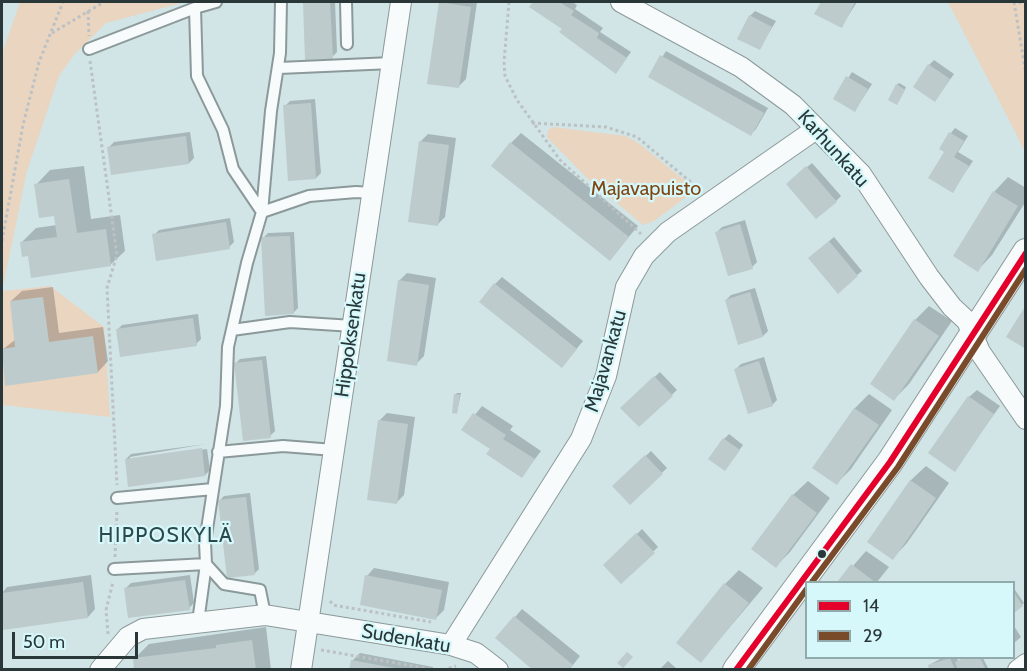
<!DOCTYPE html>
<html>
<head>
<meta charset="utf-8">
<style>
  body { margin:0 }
  #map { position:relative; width:1027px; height:671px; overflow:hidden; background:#d1e4e6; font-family:Cabin,sans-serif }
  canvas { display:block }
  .frame { position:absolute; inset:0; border:3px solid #2a3738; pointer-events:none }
  .legend { position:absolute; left:805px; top:581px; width:210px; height:78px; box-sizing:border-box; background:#d6f8fb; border:2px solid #91abad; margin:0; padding:8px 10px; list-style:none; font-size:18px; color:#2a3738 }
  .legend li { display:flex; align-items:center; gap:12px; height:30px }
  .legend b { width:30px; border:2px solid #91abad }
  .scale { position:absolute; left:12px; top:632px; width:126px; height:27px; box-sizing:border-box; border:3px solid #2a3738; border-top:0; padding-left:8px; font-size:18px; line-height:21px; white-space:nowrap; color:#2a3738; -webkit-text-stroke:4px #d6f8fb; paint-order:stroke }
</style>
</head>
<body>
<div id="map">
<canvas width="1027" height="671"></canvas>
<div class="frame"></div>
<ul class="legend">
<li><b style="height:8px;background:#e4002b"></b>14</li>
<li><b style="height:8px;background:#7a4b2a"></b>29</li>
</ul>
<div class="scale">50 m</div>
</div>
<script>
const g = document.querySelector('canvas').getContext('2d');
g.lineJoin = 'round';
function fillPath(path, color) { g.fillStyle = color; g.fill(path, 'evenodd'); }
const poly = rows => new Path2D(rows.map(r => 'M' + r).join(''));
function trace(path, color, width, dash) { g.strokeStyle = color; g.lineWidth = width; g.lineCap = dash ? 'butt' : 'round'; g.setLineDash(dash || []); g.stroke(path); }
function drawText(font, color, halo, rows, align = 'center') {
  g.font = font + ' Cabin,sans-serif'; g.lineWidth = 4.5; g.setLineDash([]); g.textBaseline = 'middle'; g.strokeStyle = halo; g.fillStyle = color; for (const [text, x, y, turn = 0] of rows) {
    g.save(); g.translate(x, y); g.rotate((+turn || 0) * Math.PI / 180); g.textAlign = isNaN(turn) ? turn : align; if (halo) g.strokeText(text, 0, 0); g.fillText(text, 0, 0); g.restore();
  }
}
fillPath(poly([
  [20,2,185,2,106,23,74,55,59,76,27,171,2,291,50,286,104,327,110,417,2,405,2,54],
  [948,2,1025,2,1025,152,1011,124],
  [553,127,625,136,637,142,688,183,689,195,654,221,643,225,585,176,547,137,548,130]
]), '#ead5c0');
fillPath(poly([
  [304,2,335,2,337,52,332,57,307,58],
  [442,2,477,2,466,79,458,87],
  [535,2,572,2,577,5,575,9,603,28,600,32,631,52,616,72,564,28,531,7],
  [823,2,857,2,841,27,816,14],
  [755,11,776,21,760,48,750,16],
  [666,51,768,108,756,129,751,134,650,77],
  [934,60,954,74,939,95,929,65],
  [852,72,872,84,855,110,835,99],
  [899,83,906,87,899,101,897,85],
  [315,99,321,173,316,178,285,106,290,101],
  [955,128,968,136,958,152,973,161,952,191,946,151,951,133],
  [190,132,194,158,189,163,109,147,114,142],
  [521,133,638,226,610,259,511,143],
  [428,134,456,138,445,217,437,225,421,141],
  [812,163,841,196,836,201,793,179],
  [84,166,91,219,120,215,125,251,110,265,29,254,21,243,36,228,57,225,55,214,36,185,50,170],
  [1008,177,1026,188,1026,201,992,255,978,270,994,192],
  [230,218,234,242,229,247,154,235,159,230],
  [745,220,757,262,752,267,717,232,722,227],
  [294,232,298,308,293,313,263,238,268,233],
  [834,237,862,271,857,275,815,253],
  [407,273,436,278,424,356,416,364,399,281],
  [502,277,583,341,569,358,495,284],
  [53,287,59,333,103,327,108,361,98,372,6,384,2,350,16,339,11,301,22,291],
  [755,288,768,331,763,336,726,300,731,295],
  [929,306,952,321,909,384,894,399,915,320],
  [198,314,201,339,196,344,117,330,122,325],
  [266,356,275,431,270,436,235,364,240,359],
  [764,357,777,400,772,405,736,369,741,364],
  [660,372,677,390,639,425,622,408],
  [977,390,1000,406,954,470,969,397],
  [457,393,461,393,457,412,455,395],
  [869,394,892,410,851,469,837,483,814,468,855,408],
  [482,406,513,426,510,430,541,451,522,476,492,448,463,430],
  [387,413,415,417,404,495,396,503,379,421],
  [729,434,743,445,729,464,724,439],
  [206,444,130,457,130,460,207,449,210,470,205,475,126,459,131,454],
  [651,451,667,468,630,503,614,486],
  [926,466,949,483,907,543,893,558,869,541,911,480],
  [808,481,830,498,790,552,776,566,793,495],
  [250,493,259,569,254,574,219,501,224,496],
  [642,529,658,547,621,582,605,565],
  [866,551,889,567,877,582,839,582],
  [374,568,449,582,444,610,436,618,367,576],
  [739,570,763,588,701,661,725,584],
  [91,575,95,609,88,617,4,628,2,593,7,587],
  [190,575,194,603,189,608,126,588,131,583],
  [1015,590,1024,603,1014,611,1014,591],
  [522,609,580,656,569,670,497,638],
  [1014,626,1021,637,1014,643],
  [266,627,271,670,136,670,134,659,149,644],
  [360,653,433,667,432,670,350,670,352,661],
  [942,658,957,658,958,661,965,658,983,658,989,670,931,670,929,665],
  [668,661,678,670,659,670]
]), '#0003');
fillPath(poly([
  [303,2,330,2,333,59,305,60],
  [439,2,471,7,459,88,427,84],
  [533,2,559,2,574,11,571,15,599,33,597,38,627,58,616,74,559,32,562,29,529,7],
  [821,2,855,2,842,28,814,14],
  [749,15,772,27,760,50,737,39],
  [660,55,764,113,751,136,648,77],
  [928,64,950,79,935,102,913,87],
  [846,76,868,89,855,112,833,99],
  [896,84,905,90,897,105,888,100],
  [311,103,316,179,288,181,283,105],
  [949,132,964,141,954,157,969,166,953,193,928,178,944,152,939,149],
  [186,136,189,164,111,175,107,147],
  [419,141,449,145,438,226,408,222],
  [510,142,629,237,610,261,491,166],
  [806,166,837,202,816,219,786,184],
  [69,179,77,233,106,229,111,266,31,278,28,256,22,257,20,242,57,237,54,216,39,218,34,184],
  [993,191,1018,206,978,272,953,256],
  [226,222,230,249,156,261,152,234],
  [740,224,753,269,728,276,715,232],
  [290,236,294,314,265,316,261,237],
  [829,241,858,276,838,294,808,258],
  [398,280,429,285,417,366,387,361],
  [494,283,577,349,562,368,479,302],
  [750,292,763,337,738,345,725,300],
  [43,297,49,342,93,336,98,373,5,386,2,349,15,347,10,301],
  [1026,305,1026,349,1006,337],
  [193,318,197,346,120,357,116,329],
  [914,319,939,336,894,401,870,384],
  [262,360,271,438,243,441,234,363],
  [759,361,773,406,748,414,734,369],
  [654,376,673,396,639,427,620,408],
  [454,394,460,395,457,414,452,413],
  [968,396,994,414,955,472,928,453],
  [854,408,879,425,837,485,812,468],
  [473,413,506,435,503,439,535,459,522,478,486,454,490,449,461,430],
  [378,420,408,424,397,504,367,500],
  [723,438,740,450,725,471,708,459],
  [202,448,205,476,128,487,125,459],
  [645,455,663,474,630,505,612,486],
  [910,480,936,498,893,560,867,542],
  [792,494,817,513,776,568,751,549],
  [246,497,255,575,227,578,218,500],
  [636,533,655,553,621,584,603,565],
  [851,564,875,582,837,582],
  [365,575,442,590,436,620,360,605],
  [185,580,190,610,128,618,124,588],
  [83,582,88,618,3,630,2,593],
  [724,583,749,603,701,663,676,643],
  [1014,593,1023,606,1014,613],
  [514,616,573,665,569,670,533,670,495,638],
  [252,640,256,670,134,670,133,658,216,648,216,645],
  [627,652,633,657,623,668,617,663],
  [950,658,955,670,929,670,928,665],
  [964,658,980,658,986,670,958,670,955,662],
  [351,660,394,668,394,670,349,670]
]), '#bdcbcd');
const service = poly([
  [216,2,195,8,197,76,223,130,233,169,262,212],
  [346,2,347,44],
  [89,49,195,8],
  [279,68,392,63],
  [262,212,309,196,356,192,372,193],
  [232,330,290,322,353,326],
  [218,452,283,446,334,450],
  [117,498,213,489],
  [114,569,206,564,224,584,260,590,265,615],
  [198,622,206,564,205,542,226,406,228,347,247,263,262,212,271,111,280,53,281,2]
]);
const minor = poly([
  [621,2,741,67,793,105,861,174,929,277,952,307,967,321,980,352,1026,419],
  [451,645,581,439,606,376,626,287,644,256,668,232,816,129],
  [100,670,128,637,143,629,265,615,451,645,476,653,498,670],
  [301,670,401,2],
  [1018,670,1026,664]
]);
const tertiary = poly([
  [736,670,890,462,1026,252]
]);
trace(service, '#8b999a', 14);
trace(minor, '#8b999a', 22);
trace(tertiary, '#8b999a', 28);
trace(poly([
  [509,2,504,62,505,76,517,100,560,160,641,234],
  [1014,2,1026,74],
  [1019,2,1026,6],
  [88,11,89,36],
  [52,33,104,2],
  [90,61,117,255,107,288,117,485],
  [532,123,606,127,637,137,699,189],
  [2,241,23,125,39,62,63,2],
  [115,557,117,510],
  [330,601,333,605,431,622],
  [108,634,106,610,113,582],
  [321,650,436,670],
  [443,670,456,666]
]), '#bcc2c3', 3, [3, 3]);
trace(service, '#f8fbfb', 10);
trace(minor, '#f8fbfb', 20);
trace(tertiary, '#f8fbfb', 26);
trace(poly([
  [736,670,890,462,1026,253]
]), '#e4002b', 6);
trace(poly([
  [812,582,898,467,1026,269],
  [748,670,806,590]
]), '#7a4b2a', 6);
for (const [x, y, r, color] of [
  [822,554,5,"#2a3738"]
]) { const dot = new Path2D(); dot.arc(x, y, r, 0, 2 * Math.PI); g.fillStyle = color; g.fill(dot); trace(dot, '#d6f8fb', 2); }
drawText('20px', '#2a3738', '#d6f8fb', [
  ["Karhunkatu",833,149,48],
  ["Hippoksenkatu",351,335,-82],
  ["Majavankatu",606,361,-74],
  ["Sudenkatu",406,639,10]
]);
drawText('20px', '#7f4613', '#d6f8fb', [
  ["Majavapuisto",646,189]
]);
g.letterSpacing = '1.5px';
drawText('21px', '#2b494c', '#d6f8fb', [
  ["HIPPOSKYLÄ",166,536]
]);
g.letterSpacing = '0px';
</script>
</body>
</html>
